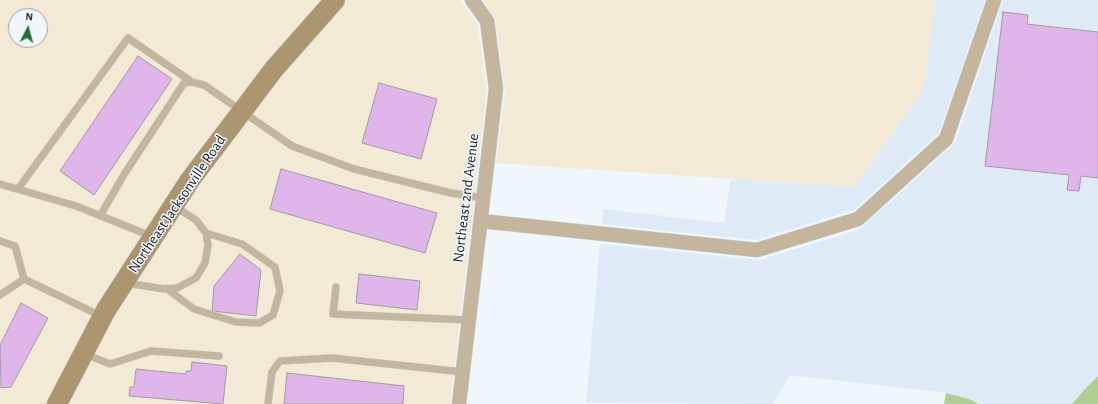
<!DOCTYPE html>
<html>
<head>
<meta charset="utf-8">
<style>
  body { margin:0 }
  #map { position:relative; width:1098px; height:404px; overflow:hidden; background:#eff6fc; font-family:"Alegreya Sans",sans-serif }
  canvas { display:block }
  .north { position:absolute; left:8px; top:8px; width:40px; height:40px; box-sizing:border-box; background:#eff6fc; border:1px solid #9ea3a8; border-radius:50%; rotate:6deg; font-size:11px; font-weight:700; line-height:16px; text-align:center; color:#242729 }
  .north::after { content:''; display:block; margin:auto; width:14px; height:18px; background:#246b38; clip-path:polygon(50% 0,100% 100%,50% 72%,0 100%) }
</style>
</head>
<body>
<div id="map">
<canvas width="1098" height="404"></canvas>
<div class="north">N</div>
</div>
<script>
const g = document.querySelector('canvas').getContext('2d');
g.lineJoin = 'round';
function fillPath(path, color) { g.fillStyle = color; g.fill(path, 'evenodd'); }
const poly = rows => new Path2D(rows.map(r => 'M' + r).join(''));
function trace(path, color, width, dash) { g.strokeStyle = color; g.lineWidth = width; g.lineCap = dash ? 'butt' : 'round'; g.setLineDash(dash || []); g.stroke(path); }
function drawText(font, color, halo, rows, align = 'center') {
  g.font = font + ' "Alegreya Sans",sans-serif'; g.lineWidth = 3; g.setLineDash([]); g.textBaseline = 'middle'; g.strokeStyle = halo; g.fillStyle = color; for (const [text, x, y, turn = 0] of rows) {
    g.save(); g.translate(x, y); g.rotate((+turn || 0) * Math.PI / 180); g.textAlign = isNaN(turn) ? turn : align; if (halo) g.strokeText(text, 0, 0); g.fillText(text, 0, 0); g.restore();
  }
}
fillPath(poly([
  [0,0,322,0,48,404,0,404],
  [16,16,40,16,40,40,16,40],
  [347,0,460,0,478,25,487,90,450,404,68,404,114,315,197,186,281,76],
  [483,0,935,0,924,88,855,187,496,163,505,90,495,19]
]), '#f3ead5');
fillPath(poly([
  [935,0,985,0,939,133,854,210,756,240,602,224,603,209,724,223,731,179,855,187,924,88],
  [1003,0,1098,0,1098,376,1072,404,978,404,969,399,946,393,790,375,773,404,586,403,600,244,759,260,860,229,955,143]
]), '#deebf7');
fillPath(poly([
  [1098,376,1098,404,1072,404,1086,388],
  [946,393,969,399,978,404,944,404]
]), '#aece93');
const building = poly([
  [1003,12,1028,15,1027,24,1098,32,1098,178,1081,176,1079,191,1067,190,1069,175,985,166,1003,12],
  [138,56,172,79,94,195,60,171,138,56],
  [379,83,437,99,421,159,362,143,379,83],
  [281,169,437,213,425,253,270,209,281,169],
  [240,254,261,270,256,316,212,311,214,286,240,254],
  [359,274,420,281,417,310,356,303,359,274],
  [21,303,48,318,11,387,1,388,0,345,21,303],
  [192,362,227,366,223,404,129,396,130,387,134,387,136,369,186,374,186,371,191,371,192,362],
  [287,373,404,386,403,404,284,404,287,373]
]);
fillPath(building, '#dfb5ea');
trace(building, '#a19ca2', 1);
const lane = poly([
  [0,184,76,206,151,236],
  [18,189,128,38,192,82],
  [100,216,125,173,184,83,192,82,204,85,292,146,354,169,451,193,483,198],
  [0,241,15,246,24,279,101,316],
  [126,283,164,289,177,288,196,278,205,263,208,245,206,233,196,220,174,206],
  [336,287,333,314,469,320],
  [167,289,194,309,236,322,259,323,273,315,280,291,275,267,242,244,206,233],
  [0,295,24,279],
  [85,354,110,364,151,351,219,356],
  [268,404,272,372,280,361,332,358,463,372]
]);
const street = poly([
  [481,221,757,250,858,219,946,139,994,0],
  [459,404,496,89,487,21,472,0]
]);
const secondary = poly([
  [57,404,106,310,190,180,274,69,335,0]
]);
trace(lane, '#cad1d6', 8);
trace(street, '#cad1d6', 15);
trace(secondary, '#cad1d6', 21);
trace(lane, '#c4b69c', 7);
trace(street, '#c4b69c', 14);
trace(secondary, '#ab9670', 20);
drawText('15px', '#242729', '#eff6fc', [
  ["Northeast 2nd Avenue",466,198,-83],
  ["Northeast Jacksonville Road",177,204,-56]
]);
</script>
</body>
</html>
